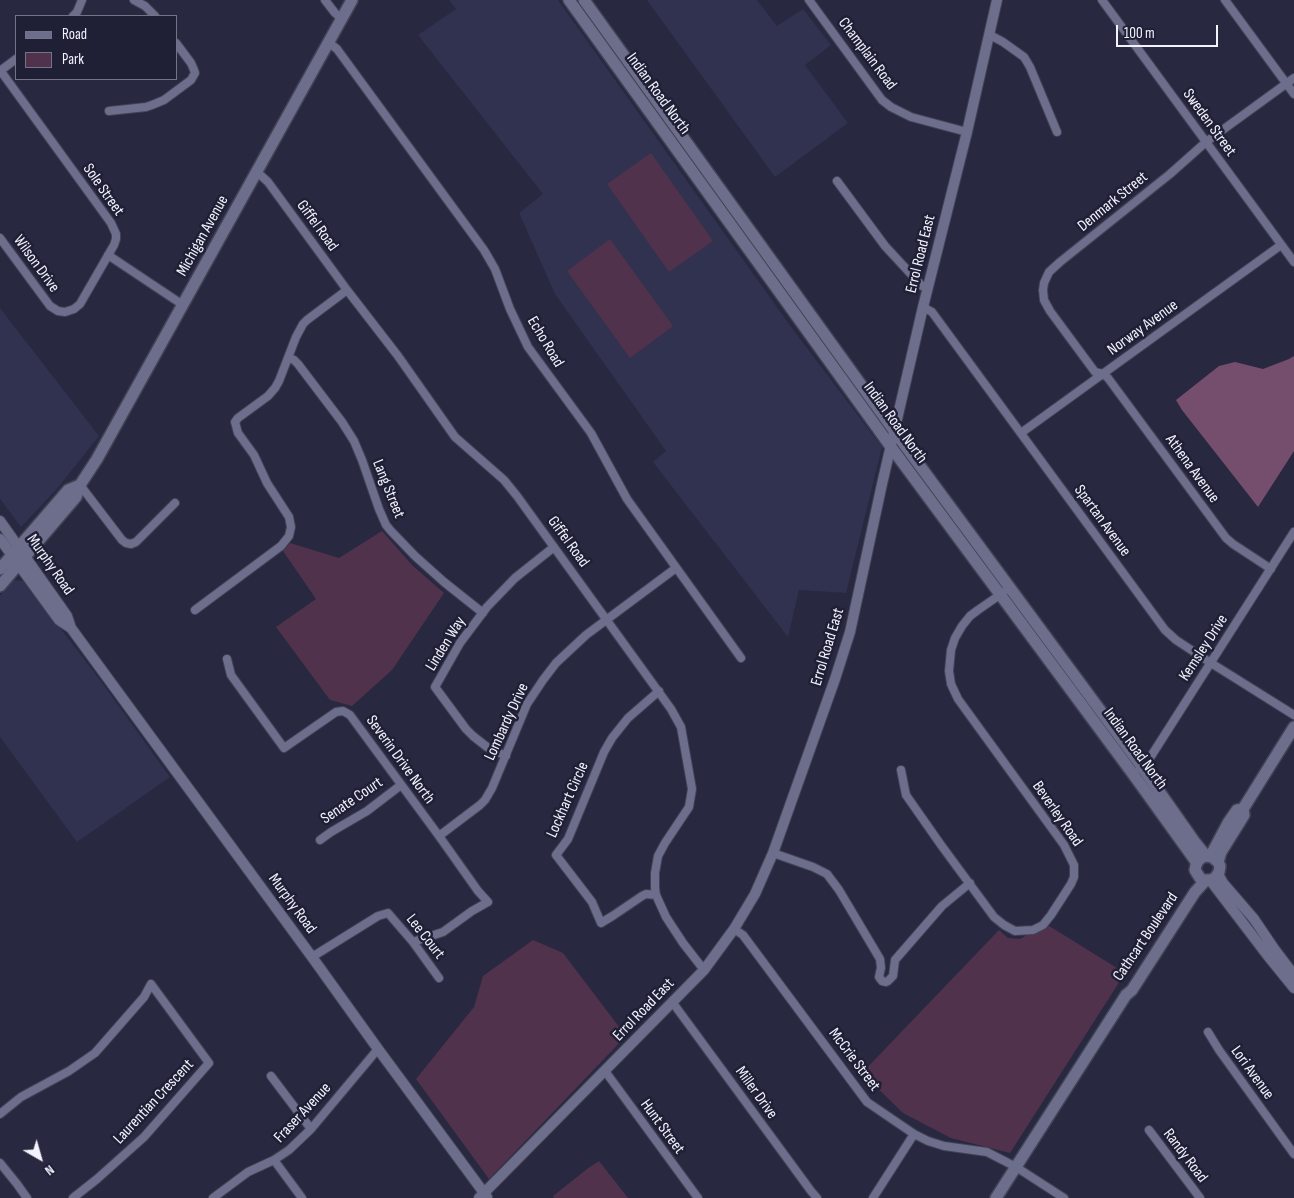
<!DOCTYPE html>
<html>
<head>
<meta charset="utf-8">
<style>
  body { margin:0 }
  #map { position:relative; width:1294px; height:1198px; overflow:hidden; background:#282841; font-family:"Sofia Sans Condensed",sans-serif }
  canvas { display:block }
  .legend { position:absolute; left:15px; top:15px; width:162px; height:65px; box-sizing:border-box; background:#1f1f36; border:1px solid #737486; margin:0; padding:6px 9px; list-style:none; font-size:15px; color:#f2f3fd }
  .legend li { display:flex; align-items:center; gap:10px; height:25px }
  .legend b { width:25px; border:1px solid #737486 }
  .north { position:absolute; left:15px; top:1133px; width:50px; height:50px; -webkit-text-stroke:4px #1f1f36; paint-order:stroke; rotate:142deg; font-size:14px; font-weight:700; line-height:20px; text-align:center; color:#f2f3fd }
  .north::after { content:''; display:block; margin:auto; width:18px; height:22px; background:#f2f3fd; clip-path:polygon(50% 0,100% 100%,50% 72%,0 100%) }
  .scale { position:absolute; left:1116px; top:25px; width:102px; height:22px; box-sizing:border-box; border:2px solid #f2f3fd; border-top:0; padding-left:6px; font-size:15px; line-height:18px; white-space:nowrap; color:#f2f3fd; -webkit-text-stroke:4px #1f1f36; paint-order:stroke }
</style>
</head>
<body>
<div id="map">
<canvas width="1294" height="1198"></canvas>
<ul class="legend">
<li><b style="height:6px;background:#6d6e8b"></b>Road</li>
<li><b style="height:14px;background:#51324c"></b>Park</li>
</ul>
<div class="north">N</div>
<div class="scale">100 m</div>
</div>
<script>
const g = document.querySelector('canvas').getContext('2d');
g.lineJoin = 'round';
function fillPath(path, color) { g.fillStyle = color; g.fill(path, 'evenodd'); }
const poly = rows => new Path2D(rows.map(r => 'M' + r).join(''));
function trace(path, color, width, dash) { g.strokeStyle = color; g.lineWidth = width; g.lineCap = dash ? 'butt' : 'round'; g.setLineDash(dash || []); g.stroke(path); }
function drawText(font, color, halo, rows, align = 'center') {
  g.font = font + ' "Sofia Sans Condensed",sans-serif'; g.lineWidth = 5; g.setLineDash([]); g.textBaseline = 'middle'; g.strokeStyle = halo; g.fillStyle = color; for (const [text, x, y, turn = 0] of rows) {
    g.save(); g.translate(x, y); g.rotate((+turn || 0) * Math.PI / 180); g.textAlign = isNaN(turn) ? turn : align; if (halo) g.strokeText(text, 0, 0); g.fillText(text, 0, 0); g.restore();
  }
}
fillPath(poly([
  [449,0,558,0,794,331,882,447,846,593,799,590,788,637,653,462,666,451,555,294,519,213,543,194,418,35,456,9],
  [647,0,757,0,777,26,803,9,831,45,805,65,848,123,775,177],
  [0,308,99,436,56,490,21,527,0,499],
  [13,580,24,581,100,680,170,777,77,842,0,737,0,596]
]), '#313150');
fillPath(poly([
  [651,153,713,241,669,272,607,184],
  [610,239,673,326,630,358,567,271],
  [382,531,412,565,444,593,392,670,352,706,330,700,276,627,316,599,283,551,290,543,339,558],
  [1046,924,1125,973,1010,1153,951,1138,903,1113,862,1073,999,930,1008,938,1020,939],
  [533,940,563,953,626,1036,489,1179,416,1079,474,1007,483,976],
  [599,1161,628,1198,554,1198,553,1196,587,1169]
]), '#51324c');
fillPath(poly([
  [1294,356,1294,451,1258,507,1182,410,1176,400,1219,366,1235,362,1263,369,1289,359]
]), '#754e6e');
const minor = poly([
  [134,0,145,6,155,16],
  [325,0,335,13,341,18],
  [809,0,882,100,891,107,911,117,967,132],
  [1102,0,1294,262],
  [1225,0,1294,94],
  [73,16,77,12,82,0],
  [990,35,1003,42,1024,57,1030,67,1057,132],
  [328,42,337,49,484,250,495,269,510,309,528,347,591,433,627,499,741,658],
  [0,70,111,223,116,234,116,239,114,245,80,304,74,309,65,312,58,311,50,306,0,238],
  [0,71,16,59],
  [109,111,146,107,152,105,164,100,191,80,195,73,194,70,191,63,176,43],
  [257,172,268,182,347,290,398,356,455,437,504,480,517,496,671,709,681,727,692,789,689,807,665,843,658,856,655,873,655,888,656,895,666,917,683,943,704,970],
  [837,181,885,246,922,286,928,288],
  [108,255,183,305],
  [923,307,932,312,1165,630,1176,640,1211,663,1294,715],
  [289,358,294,360,298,364,342,422,354,441,362,460,379,509,386,525,391,531,415,556,444,582,483,613],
  [1021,433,1281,245],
  [80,485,122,540,126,543,131,544,136,542,175,503],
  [1271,569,1233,544,1226,538,1108,378,1103,374,1095,372,1050,311,1044,300,1043,290,1044,283,1049,272,1060,262,1170,174,1206,142,1294,78],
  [195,610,281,546,289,536,291,527,289,517,267,483,254,455,238,433,235,422,238,418,268,396,275,388,279,381,296,337,303,324,307,320,347,290],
  [227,659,231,675,284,748,336,712,343,711,350,715,439,836,478,891,488,902,472,911,443,932,413,942],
  [506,756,487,747,473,736,466,729,435,687,460,643,487,607,515,578,554,547],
  [1140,769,1148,761,1294,532],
  [901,770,906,795,941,845,994,917,1004,925,1015,931,1033,930,1043,925,1051,915,1071,884,1074,877,1074,865,1064,845,958,699,951,684,949,671,951,650,955,638,962,626,970,616,978,610,1004,592],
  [439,836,480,805,485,800,492,788,527,704,543,680,556,663,586,635,676,568],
  [320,840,331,832,367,811,401,785],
  [773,853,813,867,827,874,839,890,880,959,881,968,879,977,882,981,886,982,888,981,893,976,895,960,942,906,970,883],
  [656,895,646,894,642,896,614,915,601,923,592,902,556,855,568,839,604,752,612,738,628,718,659,691],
  [734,929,743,935,867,1102,914,1134,928,1141,944,1146,987,1152,1016,1167,1064,1198],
  [312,957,378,916,388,913,413,942,439,978],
  [673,1003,811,1191,817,1198],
  [1208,1032,1219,1050,1294,1154],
  [605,1071,698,1198],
  [271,1076,311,1129],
  [0,1114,21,1097,69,1071,95,1053,144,997,151,984,209,1063,144,1137,97,1179,73,1198],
  [1149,1130,1200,1198],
  [274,1160,302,1198],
  [0,1163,17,1184,27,1198],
  [213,1198,248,1172,274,1160,289,1150,311,1129,378,1049],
  [873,1198,914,1134]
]);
const tertiary = poly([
  [0,521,67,616,71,628,312,957,378,1049,487,1197],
  [0,539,59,620,71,628],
  [1218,874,1223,883,1254,919,1275,950,1294,975],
  [1210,880,1268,956,1294,988],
  [479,1198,704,970,734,929,755,894,773,853,835,679,850,632,882,484,923,307,967,132,997,0]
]);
const secondary = poly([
  [569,0,891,447,1133,774,1197,863],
  [584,0,895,432,1142,767,1194,841,1206,856,1212,857,1218,862,1220,866,1219,872,1215,878,1210,880,1203,880,1200,878,1195,870,1196,865,1198,861,1201,858,1206,856],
  [0,569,68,490,80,485],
  [0,586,76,497,80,485,97,459,352,0],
  [1212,853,1228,823,1237,810,1243,809],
  [1218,862,1221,852,1244,815,1243,809,1294,727],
  [996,1198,1126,995,1132,990,1195,892,1206,880]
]);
trace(minor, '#424356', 10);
trace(tertiary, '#424356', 12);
trace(secondary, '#424356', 14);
trace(minor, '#6d6e8b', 8);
trace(tertiary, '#6d6e8b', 10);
trace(secondary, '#6d6e8b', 11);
drawText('16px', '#f2f3fd', '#1f1f36', [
  ["Champlain Road",867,54,53],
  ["Indian Road North",658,94,54],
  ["Sweden Street",1209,123,54],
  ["Sole Street",103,190,55],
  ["Denmark Street",1113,202,-39],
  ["Giffel Road",317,226,54],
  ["Michigan Avenue",203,236,-61],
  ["Errol Road East",921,254,-76],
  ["Wilson Drive",36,264,54],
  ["Norway Avenue",1143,328,-36],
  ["Echo Road",545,342,59],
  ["Indian Road North",895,423,54],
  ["Athena Avenue",1192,469,54],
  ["Lang Street",388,489,68],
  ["Spartan Avenue",1102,521,54],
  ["Giffel Road",568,542,54],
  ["Murphy Road",50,565,55],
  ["Linden Way",446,644,-58],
  ["Errol Road East",828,647,-73],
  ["Kemsley Drive",1204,648,-57],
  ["Lombardy Drive",507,722,-65],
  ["Indian Road North",1135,749,54],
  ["Severin Drive North",400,760,54],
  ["Lockhart Circle",568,800,-66],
  ["Senate Court",352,801,-34],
  ["Beverley Road",1057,814,55],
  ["Murphy Road",292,904,54],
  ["Lee Court",425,937,52],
  ["Cathcart Boulevard",1146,937,-56],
  ["Errol Road East",644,1010,-46],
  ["McCrie Street",854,1060,53],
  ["Lori Avenue",1252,1073,54],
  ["Miller Drive",756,1093,54],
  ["Laurentian Crescent",154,1102,-47],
  ["Fraser Avenue",303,1113,-47],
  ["Hunt Street",662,1127,54],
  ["Randy Road",1185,1156,53]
]);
</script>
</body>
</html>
